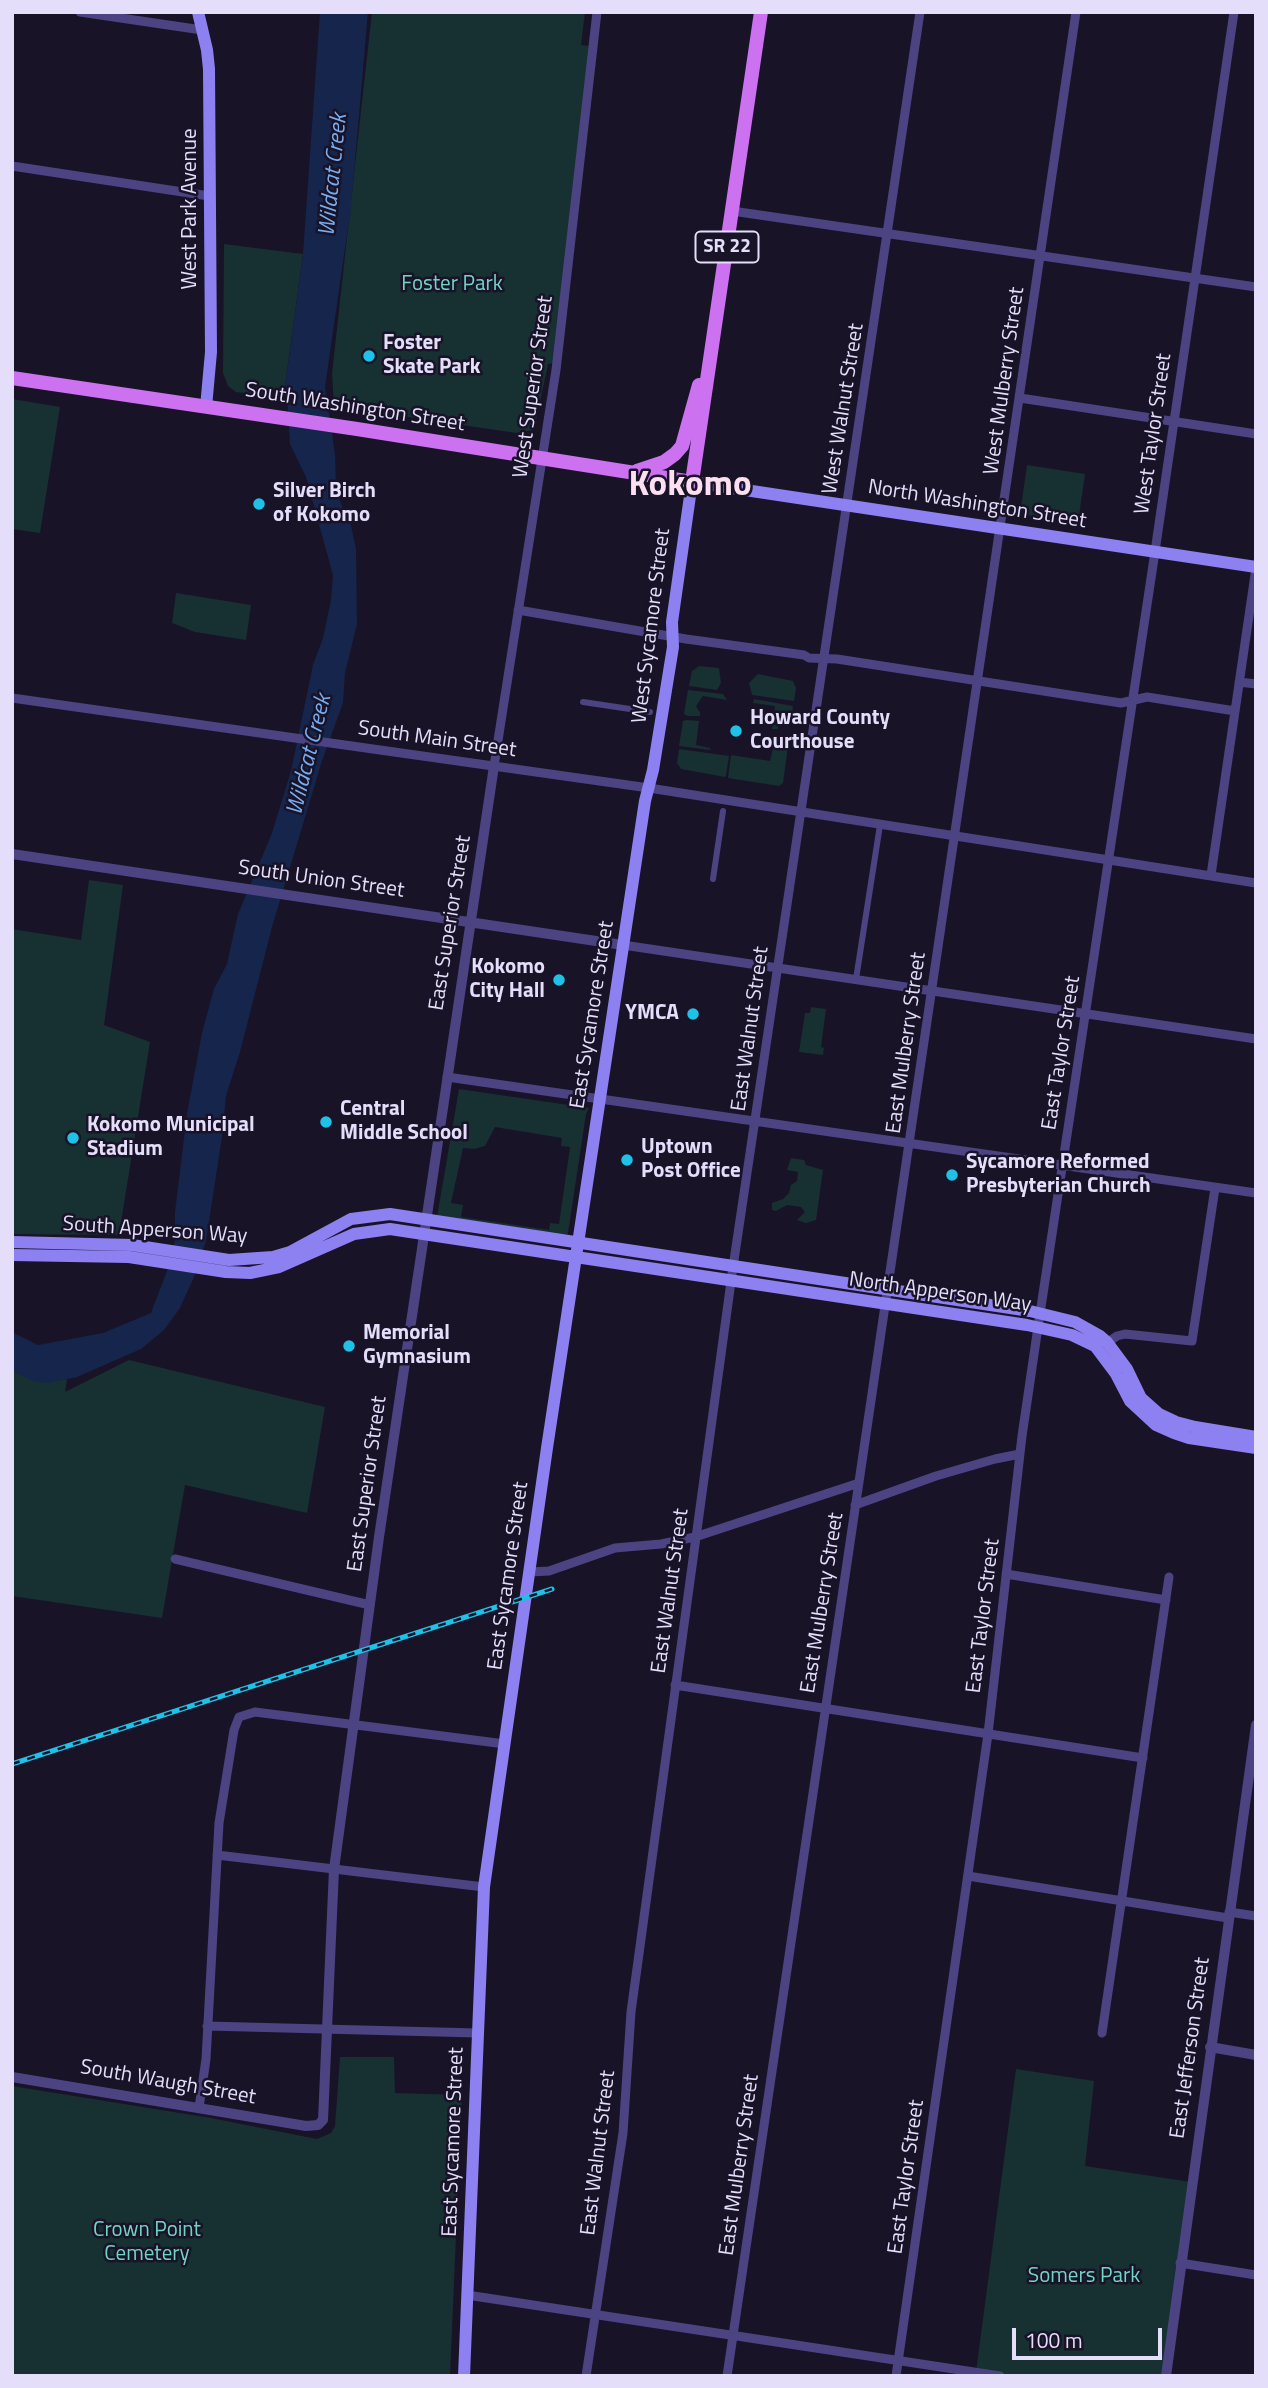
<!DOCTYPE html>
<html>
<head>
<meta charset="utf-8">
<style>
  body { margin:0 }
  #map { position:relative; width:1268px; height:2388px; overflow:hidden; background:#191328; font-family:"Titillium Web",sans-serif }
  canvas { display:block }
  .frame { position:absolute; inset:0; border:14px solid #e4defb; pointer-events:none }
  .scale { position:absolute; left:1012px; top:2328px; width:150px; height:32px; box-sizing:border-box; border:4px solid #e4defb; border-top:0; padding-left:9px; font-size:21px; line-height:24px; white-space:nowrap; color:#e4defb; -webkit-text-stroke:5px #191328; paint-order:stroke }
</style>
</head>
<body>
<div id="map">
<canvas width="1268" height="2388"></canvas>
<div class="frame"></div>
<div class="scale">100 m</div>
</div>
<script>
const g = document.querySelector('canvas').getContext('2d');
g.lineJoin = 'round';
function fillPath(path, color) { g.fillStyle = color; g.fill(path, 'evenodd'); }
const poly = rows => new Path2D(rows.map(r => 'M' + r).join(''));
function trace(path, color, width, dash) { g.strokeStyle = color; g.lineWidth = width; g.lineCap = dash ? 'butt' : 'round'; g.setLineDash(dash || []); g.stroke(path); }
function drawText(font, color, halo, rows, align = 'center') {
  g.font = font + ' "Titillium Web",sans-serif'; g.lineWidth = 5; g.setLineDash([]); g.textBaseline = 'middle'; g.strokeStyle = halo; g.fillStyle = color; for (const [text, x, y, turn = 0] of rows) {
    g.save(); g.translate(x, y); g.rotate((+turn || 0) * Math.PI / 180); g.textAlign = isNaN(turn) ? turn : align; if (halo) g.strokeText(text, 0, 0); g.fillText(text, 0, 0); g.restore();
  }
}
fillPath(poly([
  [372,12,585,12,581,45,589,46,554,363,548,364,534,430,516,433,334,406,332,373],
  [224,244,303,254,285,386,276,397,236,392,228,386,223,373],
  [12,399,60,407,40,533,12,529],
  [1027,465,1085,474,1078,523,1020,514],
  [176,593,251,605,246,640,195,632,172,623],
  [699,666,719,668,721,683,717,690,689,686,692,671],
  [758,674,793,681,796,688,794,701,752,695,749,683],
  [688,690,723,694,727,700,703,696,696,706,700,713,700,716,688,716,684,714],
  [754,699,793,706,791,720,784,715,784,721,778,725,778,729,772,729,775,706,753,703],
  [687,720,699,721,696,745,710,748,710,750,679,746,683,721],
  [774,744,788,746,783,783,779,786,728,778,731,755,770,761],
  [679,749,729,756,726,775,725,777,681,769,677,763],
  [89,880,123,885,104,1025,150,1042,119,1235,12,1234,12,929,81,940],
  [811,1007,826,1009,821,1047,824,1048,823,1055,799,1052,805,1013,810,1013],
  [459,1089,589,1108,586,1114,568,1233,565,1237,437,1217],
  [495,1127,562,1138,561,1146,570,1147,559,1224,550,1223,549,1230,461,1217,463,1205,451,1203,463,1148,474,1149,485,1146],
  [791,1158,804,1160,806,1165,823,1170,816,1220,806,1223,797,1220,805,1212,801,1207,787,1205,776,1211,772,1210,772,1203,783,1199,789,1193,791,1185,797,1181,798,1172,787,1170],
  [12,1342,69,1366,65,1392,129,1360,325,1407,307,1513,185,1485,162,1618,12,1596],
  [340,2057,394,2057,395,2093,462,2095,450,2376,12,2376,12,2086,211,2118,317,2139,331,2133,335,2126],
  [1016,2069,1094,2081,1085,2166,1191,2182,1166,2376,1000,2376,976,2372]
]), '#173032');
fillPath(poly([
  [320,12,368,12,351,207,325,387,335,454,336,488,341,504,350,521,356,549,357,624,345,673,343,703,322,761,272,927,240,1052,226,1096,222,1137,206,1241,194,1277,180,1308,164,1330,141,1349,77,1377,48,1383,34,1381,12,1371,12,1332,38,1345,103,1333,151,1313,167,1271,175,1240,175,1212,187,1114,202,1033,214,989,227,964,238,914,272,833,291,771,313,665,323,638,331,600,333,575,306,477,290,444,287,394,285,386,303,254]
]), '#15254b');
trace(poly([
  [583,702,650,712],
  [713,879,723,811],
  [856,979,880,825]
]), '#4c4482', 6);
trace(poly([
  [80,12,202,30],
  [12,166,209,196],
  [732,211,1256,287],
  [1020,398,1256,434],
  [518,610,686,639,804,655,809,658,837,659,1121,703,1147,697,1235,711],
  [1239,682,1256,684],
  [12,698,649,788,1256,883],
  [494,766,556,370,597,12],
  [1211,875,1256,568],
  [623,945,1256,1039],
  [447,1077,1256,1193],
  [1104,1345,1117,1336,1125,1334,1192,1341,1215,1188],
  [855,1505,936,1476,995,1459,1020,1454],
  [175,1559,370,1605],
  [529,1572,549,1571,615,1548,661,1544,695,1537,859,1483],
  [1006,1574,1166,1600],
  [675,1685,1143,1758],
  [217,1855,484,1887],
  [968,1876,1228,1918],
  [1229,1912,1256,1916],
  [207,2026,477,2033],
  [1102,2033,1169,1577],
  [199,2108,206,2059,219,1823,234,1730,239,1717,255,1712,505,1744],
  [1180,2263,1256,2275],
  [467,2295,1000,2376],
  [586,2376,623,2133,631,2012,733,1267,920,12],
  [727,2376,1076,12],
  [896,2376,988,1734,1022,1436,1038,1327,1153,565,1234,12]
]), '#4c4482', 9);
trace(poly([
  [12,854,623,945],
  [1210,2047,1256,2055],
  [12,2077,306,2126,318,2125,323,2120,334,1869,379,1537,494,766],
  [1166,2376,1256,1725]
]), '#4c4482', 10);
trace(poly([
  [198,12,207,50,209,69,211,352,206,407],
  [12,1242,132,1245,229,1260,273,1257,290,1252,351,1219,390,1214,1030,1311,1075,1322,1100,1336,1107,1342,1127,1369,1141,1398,1159,1414,1176,1422,1195,1427,1256,1437],
  [12,1255,129,1257,226,1272,250,1273,279,1267,354,1234,390,1229,1027,1325,1072,1335,1095,1346,1116,1374,1130,1401,1156,1425,1174,1433,1189,1438,1256,1448],
  [464,2376,484,1887,547,1448,645,801,653,770,673,647,672,622,692,482,1256,567]
]), '#8d80f1', 12);
trace(poly([
  [12,378,357,429,692,482,761,12],
  [637,471,664,462,675,454,682,446,699,385]
]), '#cc71f0', 14);
const rail = poly([
  [12,1764,552,1589]
]);
trace(rail, '#1fc1e7', 5);
trace(rail, '#191328', 2.5, [8]);
for (const [x, y, r, color] of [
  [369,356,7,"#1fc1e7"],
  [259,504,7,"#1fc1e7"],
  [736,731,7,"#1fc1e7"],
  [559,980,7,"#1fc1e7"],
  [693,1014,7,"#1fc1e7"],
  [326,1122,7,"#1fc1e7"],
  [73,1138,7,"#1fc1e7"],
  [627,1160,7,"#1fc1e7"],
  [952,1175,7,"#1fc1e7"],
  [349,1346,7,"#1fc1e7"]
]) { const dot = new Path2D(); dot.arc(x, y, r, 0, 2 * Math.PI); g.fillStyle = color; g.fill(dot); trace(dot, '#191328', 2.5); }
for (const [x, y, w] of [
  [727,247,63]
]) { const box = new Path2D(); box.roundRect(x - w / 2, y - 15.5, w, 31, 5); g.fillStyle = '#191328'; g.fill(box); trace(box, '#e4defb', 2); }
drawText('bold 19px', '#e4defb', null, [
  ["SR 22",727,247]
]);
drawText('21px', '#e4defb', '#191328', [
  ["West Park Avenue",191,209,-90],
  ["West Mulberry Street",1005,381,-82],
  ["West Superior Street",534,387,-82],
  ["South Washington Street",355,408,9],
  ["West Walnut Street",844,409,-81],
  ["West Taylor Street",1154,434,-82],
  ["North Washington Street",977,505,9],
  ["West Sycamore Street",652,626,-83],
  ["South Main Street",437,740,8],
  ["South Union Street",321,880,8],
  ["East Superior Street",451,923,-81],
  ["East Sycamore Street",593,1015,-81],
  ["East Walnut Street",751,1029,-82],
  ["East Mulberry Street",907,1043,-82],
  ["East Taylor Street",1062,1053,-81],
  ["South Apperson Way",155,1231,4],
  ["North Apperson Way",940,1293,8],
  ["East Superior Street",368,1484,-82],
  ["East Sycamore Street",509,1576,-82],
  ["East Walnut Street",671,1591,-82],
  ["East Mulberry Street",823,1603,-81],
  ["East Taylor Street",984,1616,-83],
  ["East Jefferson Street",1191,2048,-82],
  ["South Waugh Street",168,2083,10],
  ["East Sycamore Street",454,2142,-88],
  ["East Walnut Street",599,2153,-83],
  ["East Mulberry Street",740,2165,-82],
  ["East Taylor Street",907,2177,-82]
]);
drawText('21px', '#71d5c5', '#191328', [
  ["Foster Park",452,285],
  ["Crown Point",147,2231],
  ["Cemetery",147,2255],
  ["Somers Park",1084,2277]
]);
drawText('bold 21px', '#e4defb', '#191328', [
  ["Foster",383,344],
  ["Skate Park",383,368],
  ["Silver Birch",273,492],
  ["of Kokomo",273,516],
  ["Howard County",750,719],
  ["Courthouse",750,743],
  ["Kokomo",545,968,"right"],
  ["City Hall",545,992,"right"],
  ["YMCA",679,1014,"right"],
  ["Central",340,1110],
  ["Middle School",340,1134],
  ["Kokomo Municipal",87,1126],
  ["Stadium",87,1150],
  ["Uptown",641,1148],
  ["Post Office",641,1172],
  ["Sycamore Reformed",966,1163],
  ["Presbyterian Church",966,1187],
  ["Memorial",363,1334],
  ["Gymnasium",363,1358]
], 'left');
drawText('italic 23px', '#77adf0', '#191328', [
  ["Wildcat Creek",334,175,-84],
  ["Wildcat Creek",310,755,-76]
]);
drawText('bold 35px', '#fce0ef', '#191328', [
  ["Kokomo",690,486]
]);
</script>
</body>
</html>
